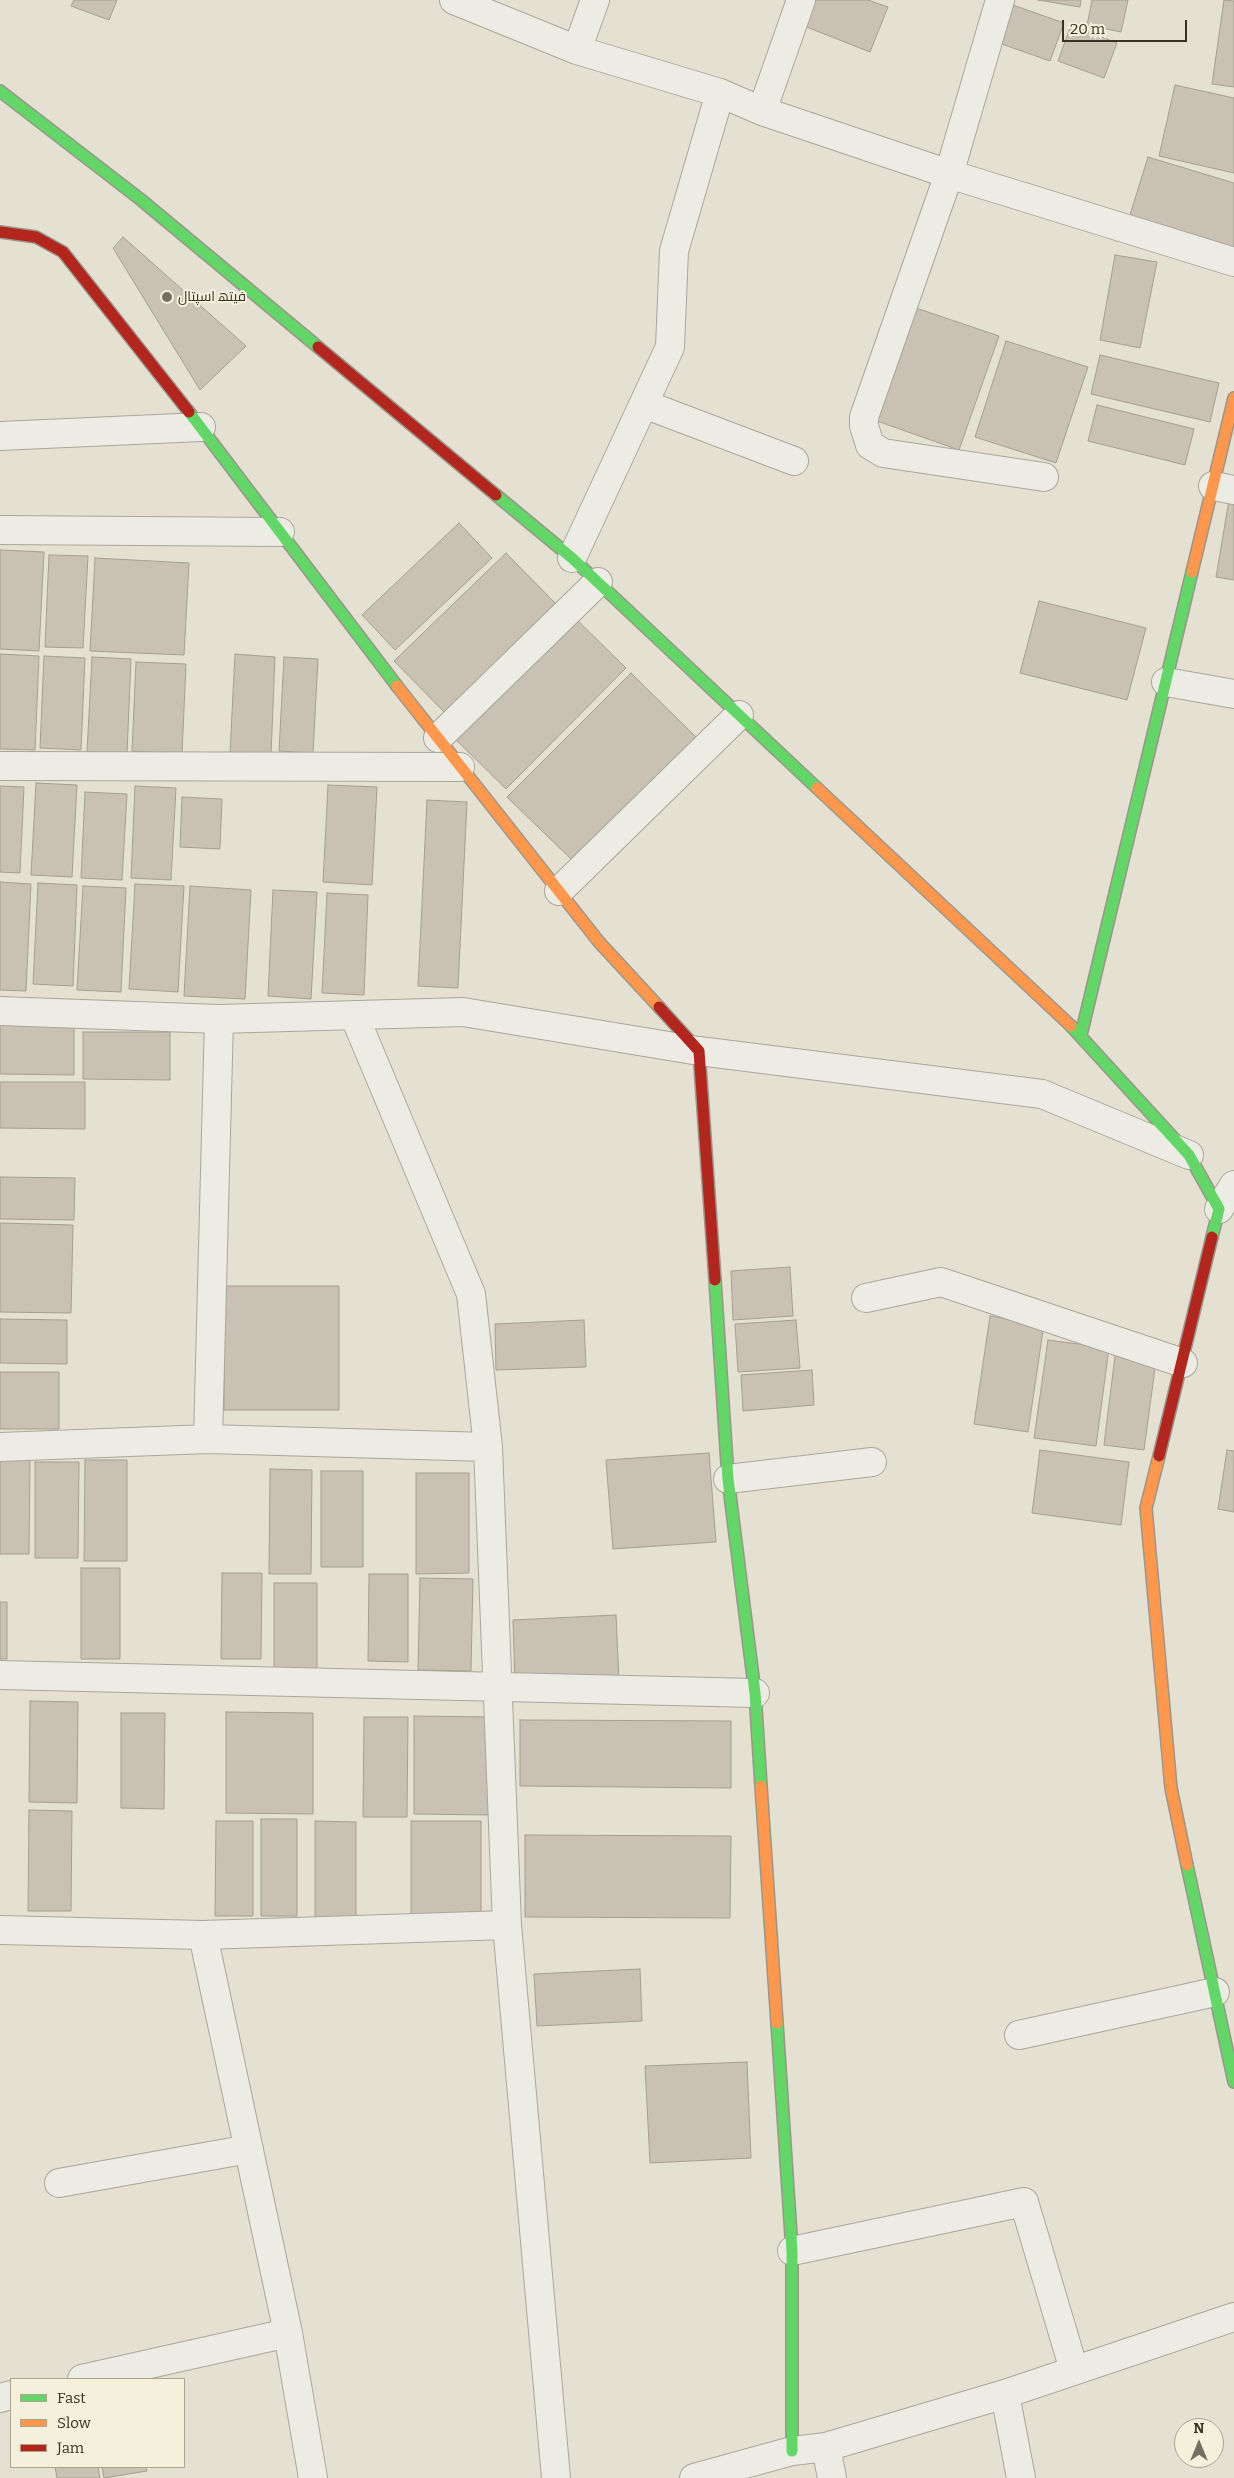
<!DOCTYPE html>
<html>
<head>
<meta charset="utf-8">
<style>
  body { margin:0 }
  #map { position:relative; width:1234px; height:2478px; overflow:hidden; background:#e4e1d3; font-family:Bitter,serif }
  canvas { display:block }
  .legend { position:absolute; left:10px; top:2378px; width:175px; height:90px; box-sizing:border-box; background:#f4f0db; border:1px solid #aaa491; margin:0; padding:6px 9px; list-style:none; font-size:15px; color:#3a3123 }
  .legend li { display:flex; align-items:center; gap:10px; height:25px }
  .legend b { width:25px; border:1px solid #aaa491 }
  .north { position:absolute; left:1174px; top:2418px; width:50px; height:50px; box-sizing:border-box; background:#f4f0db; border:1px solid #aaa491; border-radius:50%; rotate:0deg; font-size:14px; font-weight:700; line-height:20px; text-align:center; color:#3a3123 }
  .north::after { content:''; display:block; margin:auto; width:18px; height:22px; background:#766f61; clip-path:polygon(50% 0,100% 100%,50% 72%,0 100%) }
  .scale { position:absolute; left:1062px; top:20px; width:125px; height:22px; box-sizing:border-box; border:2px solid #3a3123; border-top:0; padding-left:6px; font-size:15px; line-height:18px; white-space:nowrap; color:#3a3123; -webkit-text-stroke:4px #f4f0db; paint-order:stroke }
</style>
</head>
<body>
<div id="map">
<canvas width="1234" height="2478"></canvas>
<ul class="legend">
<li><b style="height:6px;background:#63d668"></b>Fast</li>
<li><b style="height:6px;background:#ff974d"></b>Slow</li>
<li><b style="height:6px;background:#b3261e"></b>Jam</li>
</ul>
<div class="north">N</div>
<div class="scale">20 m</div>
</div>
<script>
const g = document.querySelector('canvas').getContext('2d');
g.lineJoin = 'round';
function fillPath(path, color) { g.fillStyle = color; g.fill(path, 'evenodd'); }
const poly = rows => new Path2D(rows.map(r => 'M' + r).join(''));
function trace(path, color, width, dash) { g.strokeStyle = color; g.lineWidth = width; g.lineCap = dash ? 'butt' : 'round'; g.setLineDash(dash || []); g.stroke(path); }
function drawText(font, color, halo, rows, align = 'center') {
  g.font = font + ' Bitter,Cairo,serif'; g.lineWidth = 4; g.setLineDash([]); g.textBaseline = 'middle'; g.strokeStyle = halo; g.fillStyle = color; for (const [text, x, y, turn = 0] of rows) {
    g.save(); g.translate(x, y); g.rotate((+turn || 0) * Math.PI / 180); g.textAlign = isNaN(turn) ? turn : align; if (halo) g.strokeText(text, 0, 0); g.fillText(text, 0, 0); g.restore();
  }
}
const building = poly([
  [74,0,117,0,109,20,71,6,74,0],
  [814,0,868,0,888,7,870,52,804,26,814,0],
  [1038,0,1081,0,1080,7,1038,0],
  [1092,0,1128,0,1121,32,1087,25,1092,0],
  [1224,0,1234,1,1234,87,1212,84,1224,0],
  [1010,4,1064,23,1050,61,996,42,1010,4],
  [1071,25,1117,43,1104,78,1058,61,1071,25],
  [1175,85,1234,98,1234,173,1159,156,1175,85],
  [1148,157,1234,183,1234,250,1129,218,1148,157],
  [123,237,246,346,200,390,113,248,123,237],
  [1115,255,1157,262,1140,348,1100,340,1115,255],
  [916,308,999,336,959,450,877,421,916,308],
  [1006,341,1088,367,1056,463,975,437,1006,341],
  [1100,355,1219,383,1210,422,1091,394,1100,355],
  [1097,405,1194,429,1185,465,1088,441,1097,405],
  [1229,500,1234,500,1234,580,1216,577,1229,500],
  [459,523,492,558,395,650,362,615,459,523],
  [0,550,44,552,39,651,0,649,0,550],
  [506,553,561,609,448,716,394,661,506,553],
  [49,555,88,556,83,648,45,647,49,555],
  [95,558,189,563,184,655,90,651,95,558],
  [1039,601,1146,628,1127,700,1020,673,1039,601],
  [571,614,626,668,506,789,452,736,571,614],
  [0,654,39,656,35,750,0,749,0,654],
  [235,654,275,657,271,755,230,753,235,654],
  [44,656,85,658,81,750,40,748,44,656],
  [92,657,131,659,127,754,87,752,92,657],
  [284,657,318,659,313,753,279,751,284,657],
  [136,662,186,664,182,754,132,751,136,662],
  [631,673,697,738,574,862,507,797,631,673],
  [36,783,77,785,72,877,31,875,36,783],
  [328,785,377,787,372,885,323,882,328,785],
  [0,786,24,787,20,873,0,872,0,786],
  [135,786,176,788,171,880,131,878,135,786],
  [85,792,127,794,122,880,81,878,85,792],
  [182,797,222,799,220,849,180,847,182,797],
  [427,800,467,802,458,988,418,986,427,800],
  [0,882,31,884,26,991,0,990,0,882],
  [38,883,77,885,73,986,33,984,38,883],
  [135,884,184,886,178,992,129,989,135,884],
  [83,886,126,888,121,992,77,990,83,886],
  [190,886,251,890,245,999,184,996,190,886],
  [273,890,317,892,311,999,268,996,273,890],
  [327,893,368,895,364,995,322,993,327,893],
  [0,1023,74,1023,74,1075,0,1074,0,1023],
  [83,1032,170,1032,170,1080,83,1079,83,1032],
  [0,1082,85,1082,85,1129,0,1128,0,1082],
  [0,1177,75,1178,74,1220,0,1219,0,1177],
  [0,1223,73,1225,71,1313,0,1312,0,1223],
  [790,1267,793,1316,733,1320,731,1271,790,1267],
  [225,1286,339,1286,339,1410,224,1410,225,1286],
  [990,1316,1044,1324,1028,1432,974,1424,990,1316],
  [0,1319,67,1320,67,1364,0,1363,0,1319],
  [584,1320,586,1367,496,1370,495,1324,584,1320],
  [796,1320,800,1368,738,1372,735,1324,796,1320],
  [1048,1340,1109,1348,1096,1446,1034,1438,1048,1340],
  [1115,1356,1156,1361,1144,1450,1104,1445,1115,1356],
  [812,1370,814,1405,743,1411,741,1375,812,1370],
  [0,1372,59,1372,59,1429,0,1429,0,1372],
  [1040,1450,1129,1462,1121,1525,1032,1513,1040,1450],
  [1227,1450,1234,1451,1234,1512,1218,1509,1227,1450],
  [709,1453,716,1542,613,1549,606,1460,709,1453],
  [0,1458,30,1459,29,1554,0,1554,0,1458],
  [85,1460,127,1460,127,1561,84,1561,85,1460],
  [35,1462,79,1462,78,1558,35,1558,35,1462],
  [270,1469,312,1470,311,1574,269,1574,270,1469],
  [321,1471,363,1471,363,1567,321,1567,321,1471],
  [416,1473,469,1473,469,1573,416,1574,416,1473],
  [81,1568,120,1568,120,1659,81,1659,81,1568],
  [222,1573,262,1573,261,1659,221,1659,222,1573],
  [369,1574,408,1574,408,1662,368,1661,369,1574],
  [420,1578,473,1579,471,1671,418,1670,420,1578],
  [274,1583,317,1583,317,1669,274,1669,274,1583],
  [0,1602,7,1602,7,1659,0,1659,0,1602],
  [616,1615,619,1680,515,1684,513,1620,616,1615],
  [30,1701,78,1702,77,1803,29,1802,30,1701],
  [226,1712,313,1713,313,1814,226,1813,226,1712],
  [121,1713,165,1713,164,1809,121,1808,121,1713],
  [414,1716,489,1717,489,1815,414,1814,414,1716],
  [364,1717,408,1717,407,1817,363,1817,364,1717],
  [520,1720,731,1721,731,1788,520,1786,520,1720],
  [29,1810,72,1811,71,1911,28,1911,29,1810],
  [261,1819,297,1819,297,1916,261,1916,261,1819],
  [216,1821,253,1821,253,1916,215,1916,216,1821],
  [315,1821,356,1822,356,1921,315,1921,315,1821],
  [411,1821,481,1821,481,1916,411,1915,411,1821],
  [525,1835,731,1836,730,1918,525,1917,525,1835],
  [640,1969,642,2021,537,2026,534,1974,640,1969],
  [747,2062,751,2158,650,2163,645,2066,747,2062],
  [55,2467,98,2467,100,2478,57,2478,55,2467],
  [102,2467,146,2467,147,2471,104,2478,102,2467]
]);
fillPath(building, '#c8c1b4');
trace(building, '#a59e92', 1);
const street = poly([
  [454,0,577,50,720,93,762,111,949,174,1234,262],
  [1000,0,949,174,864,417,864,426,870,445,883,453,1044,477],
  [577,50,595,0],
  [762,111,801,0],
  [644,404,794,461],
  [0,436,201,427],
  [1213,486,1234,490],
  [0,530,280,532],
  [572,558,670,347,674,251,720,93],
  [1166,682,1234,694],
  [438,738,598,582],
  [0,766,460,767],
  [559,891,739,715],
  [0,1011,219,1019,463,1012,699,1051,1042,1094,1189,1155],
  [354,1015,471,1294,488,1447,507,1925,556,2478],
  [1219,1209,1234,1185],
  [866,1298,941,1282,1183,1363],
  [208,1439,219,1019],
  [0,1447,208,1439,488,1447],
  [728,1479,872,1462],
  [0,1675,755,1693],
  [0,1930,203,1935,507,1925],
  [203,1935,288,2333,313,2478],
  [1019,2035,1215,1992],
  [59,2183,249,2149],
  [792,2251,1024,2202,1074,2370],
  [82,2379,288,2333],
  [1005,2394,1021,2478],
  [0,2398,11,2395],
  [826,2447,832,2478],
  [694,2478,792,2451,826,2447,1005,2394,1234,2317]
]);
const fast = poly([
  [0,91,140,199,318,347],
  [189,412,397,686],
  [496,495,572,558,817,788],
  [1071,1026,1189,1155,1219,1209,1212,1237],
  [1081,1035,1192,572],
  [715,1280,728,1479,755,1693,761,1786],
  [1187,1865,1234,2082],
  [777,2023,792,2251,792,2451]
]);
const slow = poly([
  [1192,572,1234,398],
  [397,686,599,942,659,1007],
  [817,788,1071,1026],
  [1159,1456,1146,1508,1171,1788,1187,1865],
  [761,1786,777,2023]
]);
const jam = poly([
  [0,232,36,237,63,252,189,412],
  [318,347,496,495],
  [659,1007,699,1051,715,1280],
  [1159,1456,1212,1237]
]);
trace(street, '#aaa69b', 30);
trace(fast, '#9a968b', 14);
trace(slow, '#9a968b', 14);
trace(jam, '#9a968b', 14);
trace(street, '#edece4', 28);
trace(fast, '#63d668', 11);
trace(slow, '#ff974d', 11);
trace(jam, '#b3261e', 11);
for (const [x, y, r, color] of [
  [167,297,6,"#766f61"]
]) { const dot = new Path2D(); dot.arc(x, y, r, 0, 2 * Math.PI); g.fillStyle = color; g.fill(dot); trace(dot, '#f4f0db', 2); }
drawText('14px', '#3a3123', '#f4f0db', [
  ["فیتھ اسپتال",178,297]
], 'left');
</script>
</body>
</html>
